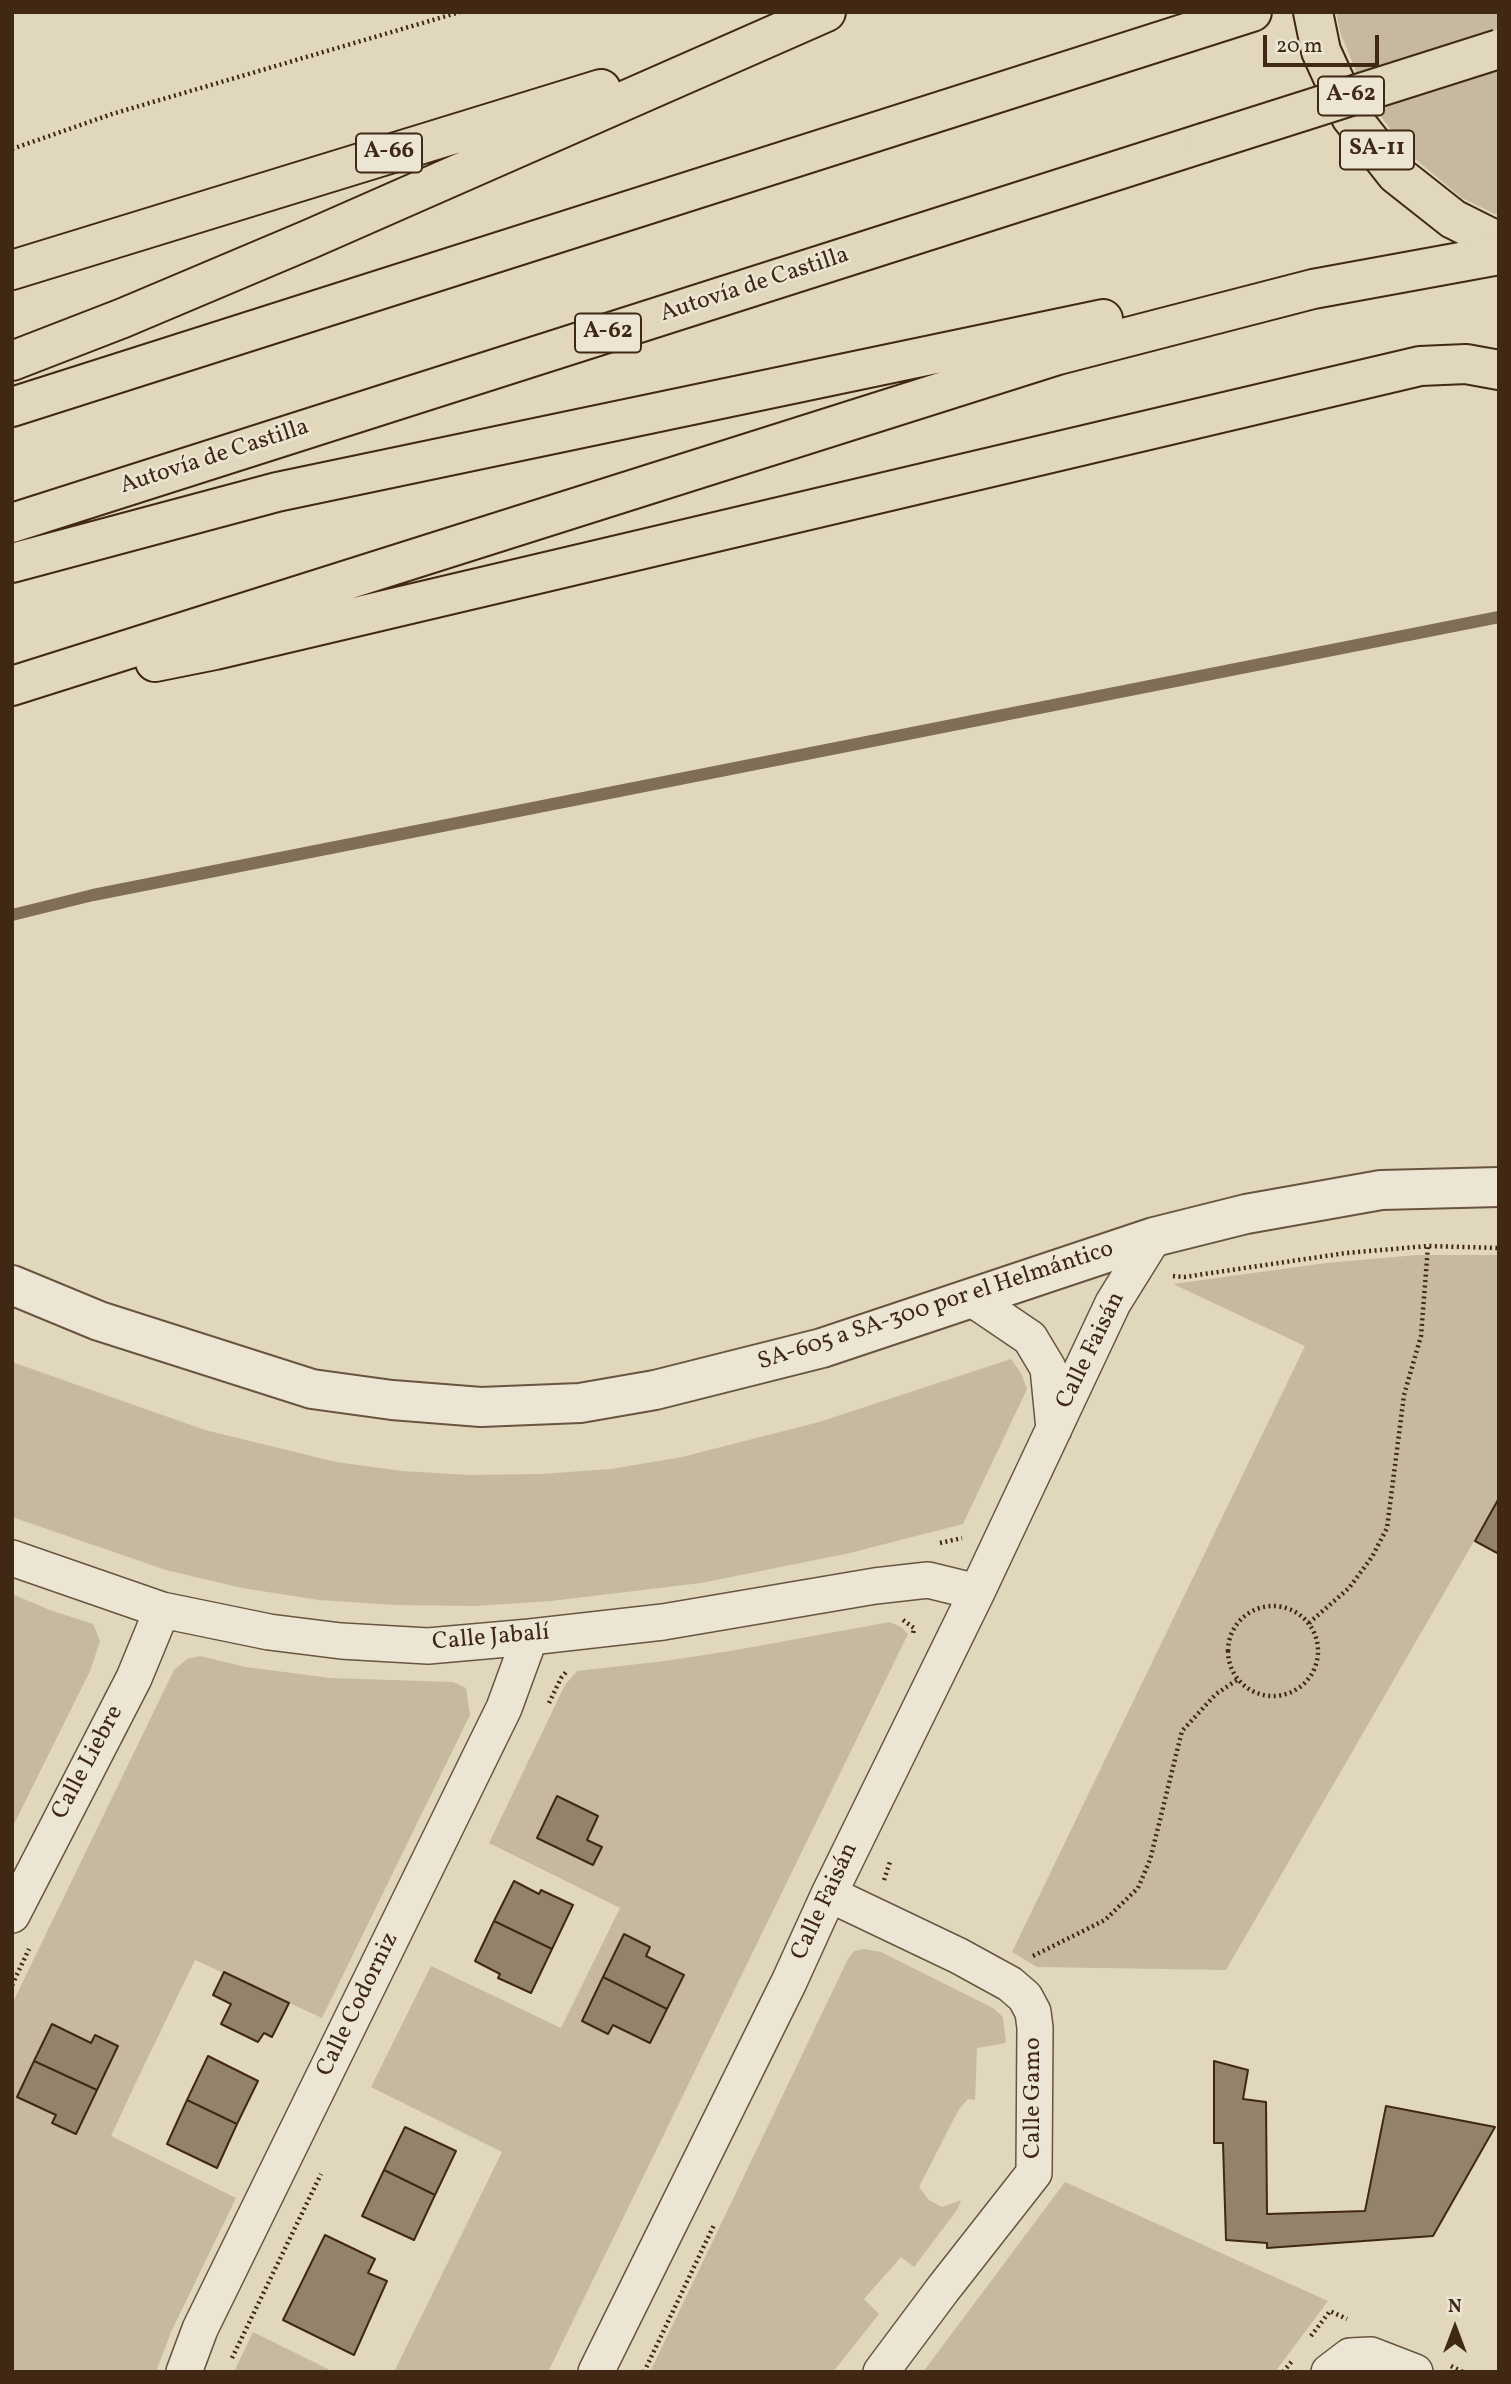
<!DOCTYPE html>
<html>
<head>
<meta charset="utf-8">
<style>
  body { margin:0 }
  #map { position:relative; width:1511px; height:2384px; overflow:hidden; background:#e1d7bd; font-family:Vollkorn,serif }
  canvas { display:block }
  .frame { position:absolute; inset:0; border:14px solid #402815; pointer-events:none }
  .north { position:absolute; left:1420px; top:2293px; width:70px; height:70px; -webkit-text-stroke:5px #ece5d4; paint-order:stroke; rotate:0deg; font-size:19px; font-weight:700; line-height:28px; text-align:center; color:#402815 }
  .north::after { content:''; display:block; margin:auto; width:24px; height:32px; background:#402815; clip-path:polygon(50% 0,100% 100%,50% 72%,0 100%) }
  .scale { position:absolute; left:1263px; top:35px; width:116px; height:32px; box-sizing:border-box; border:4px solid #402815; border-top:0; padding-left:9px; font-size:21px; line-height:24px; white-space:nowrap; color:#402815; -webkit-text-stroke:5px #ece5d4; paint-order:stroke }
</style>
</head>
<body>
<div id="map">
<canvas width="1511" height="2384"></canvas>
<div class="frame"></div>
<div class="north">N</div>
<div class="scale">20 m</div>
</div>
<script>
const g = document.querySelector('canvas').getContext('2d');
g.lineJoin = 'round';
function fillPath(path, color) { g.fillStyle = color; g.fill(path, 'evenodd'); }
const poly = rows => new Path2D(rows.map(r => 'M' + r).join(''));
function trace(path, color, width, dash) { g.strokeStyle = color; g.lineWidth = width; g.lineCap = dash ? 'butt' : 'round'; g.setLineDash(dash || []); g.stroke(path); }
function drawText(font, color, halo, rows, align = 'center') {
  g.font = font + ' Vollkorn,serif'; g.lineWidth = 5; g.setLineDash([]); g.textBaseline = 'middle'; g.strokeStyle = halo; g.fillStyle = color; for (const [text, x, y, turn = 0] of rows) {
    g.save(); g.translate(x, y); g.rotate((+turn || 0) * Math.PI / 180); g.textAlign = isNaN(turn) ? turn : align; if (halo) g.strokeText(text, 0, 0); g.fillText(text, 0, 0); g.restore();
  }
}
fillPath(poly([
  [1336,12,1499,12,1499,216,1462,198,1408,153,1366,96,1340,32],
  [1417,1255,1499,1255,1499,1498,1226,1970,1037,1967,1012,1952,1305,1346,1173,1284,1326,1263],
  [1011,1359,1021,1373,1027,1389,963,1524,850,1553,701,1583,551,1601,475,1606,396,1605,319,1600,242,1588,166,1570,12,1517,12,1362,205,1430,336,1462,402,1471,470,1475,540,1474,611,1469,682,1457,819,1422],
  [12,1594,50,1610,93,1624,100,1641,90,1671,12,1828],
  [890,1622,901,1627,908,1634,548,2372,394,2372,502,2152,371,2087,431,1966,561,2028,620,1908,489,1843,565,1685,577,1671,665,1661,736,1650],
  [200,1656,246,1667,330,1678,453,1682,466,1688,470,1715,322,2018,195,1960,139,2076,111,2136,236,2198,171,2332,156,2372,12,2372,12,2004,174,1670,187,1659],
  [864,1949,881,1952,993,2008,1003,2017,1006,2043,977,2048,975,2100,968,2099,959,2109,919,2187,929,2200,942,2207,961,2200,957,2210,914,2267,901,2257,864,2299,879,2314,833,2372,650,2372,848,1959,854,1951],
  [1065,2182,1219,2252,1328,2301,1275,2372,923,2372],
  [253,2332,334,2372,234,2372]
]), '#c6b9a0');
trace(poly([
  [12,915,93,895,1499,617]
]), '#806e58', 12);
const building = poly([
  [1499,1498,1499,1554,1475,1541,1499,1498],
  [557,1796,598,1816,587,1840,602,1847,593,1865,537,1838,557,1796],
  [514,1881,539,1894,541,1890,573,1905,552,1949,494,1921,514,1881],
  [494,1921,552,1949,531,1993,498,1978,500,1974,475,1961,494,1921],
  [624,1934,650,1947,646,1956,684,1975,667,2009,603,1977,624,1934],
  [224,1972,289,2003,272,2037,264,2033,258,2042,221,2024,231,2004,213,1995,224,1972],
  [603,1977,667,2009,650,2043,613,2025,608,2034,582,2021,603,1977],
  [52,2024,91,2043,95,2035,118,2046,97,2090,34,2061,52,2024],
  [208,2056,258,2081,237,2124,187,2100,208,2056],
  [34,2061,97,2090,76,2134,52,2123,56,2115,17,2097,34,2061],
  [1214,2061,1248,2070,1243,2099,1266,2102,1267,2214,1365,2211,1386,2106,1495,2127,1433,2236,1267,2248,1267,2243,1226,2240,1223,2143,1214,2143,1214,2061],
  [187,2100,237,2124,217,2168,167,2144,187,2100],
  [405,2127,456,2151,435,2195,384,2170,405,2127],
  [384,2170,435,2195,414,2240,362,2216,384,2170],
  [325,2235,375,2259,368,2273,387,2281,354,2355,283,2320,325,2235]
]);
fillPath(building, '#94836c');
trace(building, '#402815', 2);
const minor = poly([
  [971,1298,1030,1338,1048,1368,1054,1429],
  [12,1558,162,1610,269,1632,341,1641,428,1646,530,1637,663,1622,875,1586,928,1580,977,1592],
  [829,1894,959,1956,1010,1984,1025,1997,1033,2012,1035,2028,1034,2173,943,2289,881,2372],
  [12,1915,134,1678,162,1610],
  [184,2372,200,2329,504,1708,530,1637],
  [596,2372,789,1982,829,1894,977,1592,1113,1303,1154,1237],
  [1329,2372,1350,2356,1371,2355,1415,2372]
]);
const tertiary = poly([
  [12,1285,99,1321,312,1389,392,1400,481,1407,580,1403,655,1390,822,1348,1154,1237,1246,1214,1381,1190,1499,1187]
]);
const trunk = poly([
  [1313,12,1321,51,1351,117,1396,174,1453,219,1499,242]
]);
const motorway = poly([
  [12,270,601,89],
  [12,361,123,318,310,239,826,12],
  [12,407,1252,12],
  [12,523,1203,143],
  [12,563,277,492,1103,319],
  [155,662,215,650,1420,366,1466,364,1499,370],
  [12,686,1058,355,1313,289,1499,255]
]);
trace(minor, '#68543f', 38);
trace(tertiary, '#68543f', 42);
trace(trunk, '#402815', 42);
trace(motorway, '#402815', 42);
trace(poly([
  [12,149,112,114,460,12],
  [1173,1276,1184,1277,1346,1253,1428,1246,1499,1248],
  [940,1543,962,1538],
  '1228 1651a45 45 0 1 1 90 0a45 45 0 1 1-90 0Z',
  [903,1620,914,1628,913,1634],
  [1309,1623,1349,1588,1372,1557,1387,1528,1404,1395,1421,1336,1428,1246],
  [549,1703,561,1678,567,1671],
  [884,1880,890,1862],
  [1033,1956,1105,1920,1138,1888,1150,1860,1182,1731,1216,1694,1237,1680],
  [12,1985,29,1949],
  [1311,2336,1330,2311,1347,2319],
  [232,2358,321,2174],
  [1451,2366,1463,2372],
  [644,2372,714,2225],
  [1283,2372,1293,2360]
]), '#402815', 4.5, [2, 3.5]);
trace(minor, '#ece5d4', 35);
trace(tertiary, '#ece5d4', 38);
trace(trunk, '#e1d7bd', 38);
trace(motorway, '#e1d7bd', 38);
const motorwayBridge = poly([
  [1203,143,1499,49]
]);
trace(motorwayBridge, '#402815', 42, []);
trace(motorwayBridge, '#e1d7bd', 38);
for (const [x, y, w] of [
  [1351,96,66],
  [1377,150,74],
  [389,153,66],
  [608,333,66]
]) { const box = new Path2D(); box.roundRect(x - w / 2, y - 19.5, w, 39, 5); g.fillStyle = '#ece5d4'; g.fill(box); trace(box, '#402815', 2); }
drawText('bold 23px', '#402815', null, [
  ["A-62",1351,96],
  ["SA-11",1377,150],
  ["A-66",389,153],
  ["A-62",608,333]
]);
drawText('24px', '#402815', '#ece5d4', [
  ["Autovía de Castilla",755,286,-18],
  ["Autovía de Castilla",215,458,-18],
  ["SA-605 a SA-300 por el Helmántico",936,1307,-18],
  ["Calle Faisán",1092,1351,-64],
  ["Calle Jabalí",491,1639,-5],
  ["Calle Liebre",89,1763,-62],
  ["Calle Faisán",826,1902,-65],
  ["Calle Codorniz",359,2005,-64],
  ["Calle Gamo",1035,2098,-90]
]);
</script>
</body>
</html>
